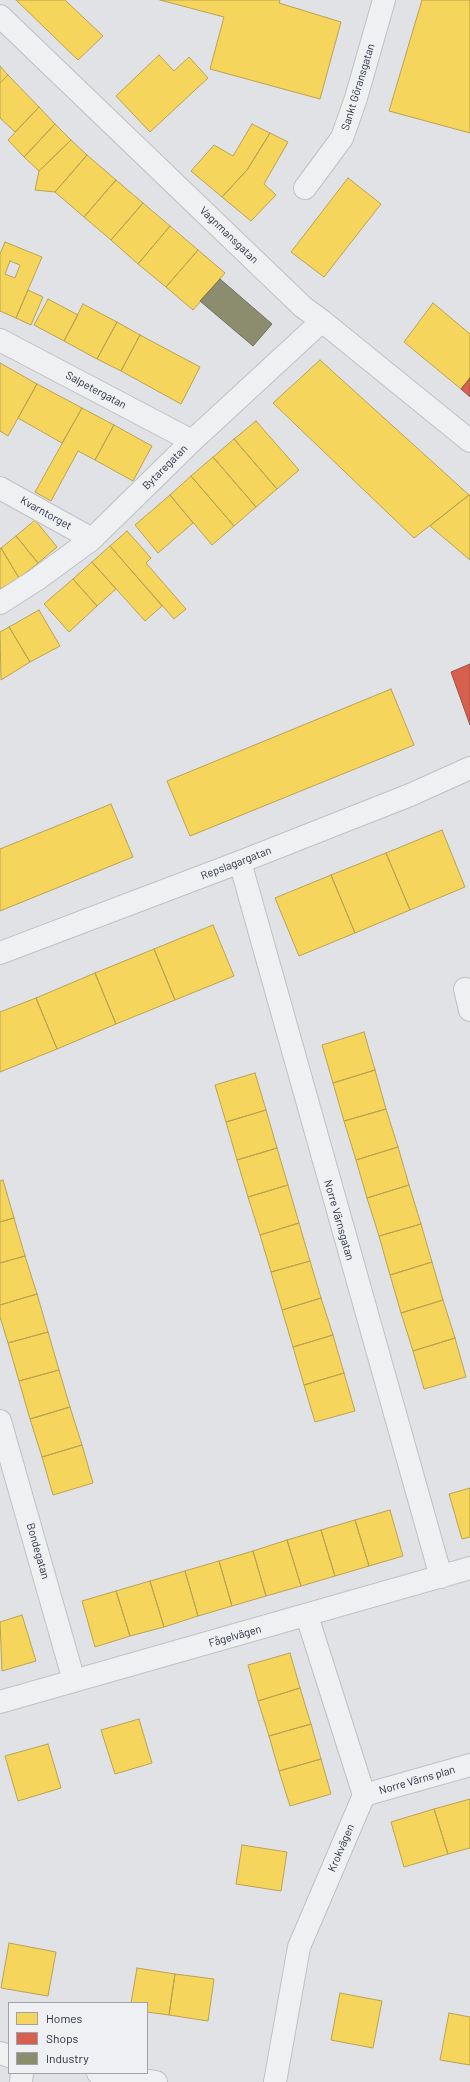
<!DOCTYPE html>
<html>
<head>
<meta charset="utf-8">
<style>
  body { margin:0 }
  #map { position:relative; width:470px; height:2082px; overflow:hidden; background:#e1e2e5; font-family:Barlow,sans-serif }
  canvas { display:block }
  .legend { position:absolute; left:8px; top:2002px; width:140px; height:72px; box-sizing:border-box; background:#eef0f4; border:1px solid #a0a2aa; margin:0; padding:5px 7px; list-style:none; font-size:12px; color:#2a2e3c }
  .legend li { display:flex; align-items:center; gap:8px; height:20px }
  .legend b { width:20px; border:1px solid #a0a2aa }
</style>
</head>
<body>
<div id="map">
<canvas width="470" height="2082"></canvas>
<ul class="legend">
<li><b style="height:11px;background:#f6d55c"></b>Homes</li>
<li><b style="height:11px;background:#d6604d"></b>Shops</li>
<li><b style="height:11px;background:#8c8c6e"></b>Industry</li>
</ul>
</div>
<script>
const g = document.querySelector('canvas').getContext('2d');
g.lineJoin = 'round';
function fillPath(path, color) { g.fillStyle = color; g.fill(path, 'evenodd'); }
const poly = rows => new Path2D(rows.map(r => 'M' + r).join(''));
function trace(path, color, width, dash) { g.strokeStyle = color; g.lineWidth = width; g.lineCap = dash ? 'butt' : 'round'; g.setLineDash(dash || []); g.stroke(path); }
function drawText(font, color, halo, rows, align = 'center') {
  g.font = font + ' Barlow,sans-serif'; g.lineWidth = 4; g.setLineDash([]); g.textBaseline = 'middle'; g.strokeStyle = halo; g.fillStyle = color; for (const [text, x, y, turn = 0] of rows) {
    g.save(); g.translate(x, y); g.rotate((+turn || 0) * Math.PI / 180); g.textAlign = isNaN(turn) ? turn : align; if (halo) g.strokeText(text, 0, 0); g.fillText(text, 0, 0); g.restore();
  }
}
const homes = poly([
  [16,0,65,0,103,36,78,60,16,0],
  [160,0,280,0,279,3,341,22,320,99,210,69,224,17,160,0],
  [422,0,470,0,470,133,389,111,422,0],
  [159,55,174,71,189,57,208,78,150,132,116,96,159,55],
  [0,66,8,75,0,83,0,66],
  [8,75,39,107,15,132,0,118,0,83,8,75],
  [39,107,55,124,24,157,8,140,39,107],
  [55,124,71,140,39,171,24,157,55,124],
  [252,124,270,133,247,170,222,197,191,171,214,145,233,156,252,124],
  [270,133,288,142,264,184,276,195,251,221,222,197,247,170,270,133],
  [71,140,87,155,55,192,35,190,39,171,71,140],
  [87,155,116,180,84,217,55,192,87,155],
  [348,178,381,204,324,277,291,252,348,178],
  [116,180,143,203,111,240,84,217,116,180],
  [143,203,170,226,138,264,111,240,143,203],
  [170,226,198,250,166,287,138,264,170,226],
  [5,242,42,257,16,318,0,311,0,254,5,242],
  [10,261,20,265,15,278,5,274,10,261],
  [198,250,225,273,193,310,166,287,198,250],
  [28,290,43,297,31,325,16,318,28,290],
  [48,299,78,315,64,341,34,325,48,299],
  [433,303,470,334,470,378,461,389,404,342,433,303],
  [83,304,117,322,97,359,64,341,83,304],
  [117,322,140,335,121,371,97,359,117,322],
  [140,335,200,367,181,404,121,371,140,335],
  [320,360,469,495,414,538,273,403,320,360],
  [0,363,37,384,8,436,0,431,0,363],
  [37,384,82,408,62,443,18,418,37,384],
  [82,408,114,425,95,460,78,451,51,501,35,492,82,408],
  [256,421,299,470,277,489,234,439,256,421],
  [114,425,152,446,133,481,95,460,114,425],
  [234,439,277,489,256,507,213,457,234,439],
  [213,457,256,507,234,526,191,476,213,457],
  [191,476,234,526,212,545,170,495,191,476],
  [170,495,193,523,158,553,135,525,170,495],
  [469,495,470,496,470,560,430,526,469,495],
  [35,520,57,547,38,563,16,536,35,520],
  [127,531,151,558,146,563,186,609,174,619,110,546,127,531],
  [16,536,38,563,19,578,1,548,16,536],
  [110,546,162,606,145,621,92,562,110,546],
  [1,548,19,578,0,589,0,549,1,548],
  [92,562,116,589,97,606,73,579,92,562],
  [73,579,97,606,69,632,44,604,73,579],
  [39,610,60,646,30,662,9,627,39,610],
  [9,627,30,662,1,680,0,632,9,627],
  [391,689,414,745,190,836,167,781,391,689],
  [111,804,133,857,0,911,0,849,111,804],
  [442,830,465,887,410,910,386,853,442,830],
  [386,853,410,910,355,933,331,875,386,853],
  [331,875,355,933,299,956,275,898,331,875],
  [213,925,234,976,175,1000,154,949,213,925],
  [154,949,175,1000,116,1024,95,973,154,949],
  [95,973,116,1024,57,1049,36,998,95,973],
  [36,998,57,1049,0,1072,0,1012,36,998],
  [364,1032,375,1070,333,1083,322,1045,364,1032],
  [375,1070,386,1109,344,1121,333,1083,375,1070],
  [255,1073,266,1110,226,1122,215,1085,255,1073],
  [386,1109,398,1147,356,1160,344,1121,386,1109],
  [266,1110,277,1148,237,1160,226,1122,266,1110],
  [398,1147,409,1185,367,1198,356,1160,398,1147],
  [277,1148,288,1185,248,1197,237,1160,277,1148],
  [3,1180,14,1218,0,1222,0,1181,3,1180],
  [288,1185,299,1223,260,1235,248,1197,288,1185],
  [409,1185,421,1224,379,1236,367,1198,409,1185],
  [14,1218,25,1256,0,1263,0,1222,14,1218],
  [299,1223,310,1261,271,1272,260,1235,299,1223],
  [421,1224,432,1262,390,1275,379,1236,421,1224],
  [25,1256,37,1294,0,1305,0,1263,25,1256],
  [310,1261,321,1298,282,1310,271,1272,310,1261],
  [432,1262,443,1300,401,1313,390,1275,432,1262],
  [37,1294,48,1332,8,1343,0,1317,0,1305,37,1294],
  [321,1298,333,1335,293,1347,282,1310,321,1298],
  [443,1300,455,1338,413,1351,401,1313,443,1300],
  [48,1332,59,1370,19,1381,8,1343,48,1332],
  [333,1335,344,1373,304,1385,293,1347,333,1335],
  [455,1338,466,1377,424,1389,413,1351,455,1338],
  [59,1370,70,1407,30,1419,19,1381,59,1370],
  [344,1373,355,1411,315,1422,304,1385,344,1373],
  [70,1407,82,1445,42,1457,30,1419,70,1407],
  [82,1445,93,1483,53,1495,42,1457,82,1445],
  [470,1488,470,1537,462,1539,449,1494,470,1488],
  [390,1510,403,1556,369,1566,355,1520,390,1510],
  [355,1520,369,1566,335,1576,321,1530,355,1520],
  [321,1530,335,1576,301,1586,287,1540,321,1530],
  [287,1540,301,1586,266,1596,253,1551,287,1540],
  [253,1551,266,1596,232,1606,219,1561,253,1551],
  [219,1561,232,1606,198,1616,185,1571,219,1561],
  [185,1571,198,1616,164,1627,150,1581,185,1571],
  [150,1581,164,1627,130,1636,116,1591,150,1581],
  [116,1591,130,1636,95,1647,82,1601,116,1591],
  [22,1615,36,1661,2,1671,0,1622,22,1615],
  [290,1653,300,1688,258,1701,248,1665,290,1653],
  [300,1688,311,1724,269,1736,258,1701,300,1688],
  [139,1719,152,1763,115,1774,101,1730,139,1719],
  [311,1724,321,1759,279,1771,269,1736,311,1724],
  [48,1744,61,1788,18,1801,5,1756,48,1744],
  [321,1759,331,1794,290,1806,279,1771,321,1759],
  [470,1799,470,1848,448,1854,434,1809,470,1799],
  [434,1809,448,1854,404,1867,391,1822,434,1809],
  [242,1845,287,1852,281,1891,236,1884,242,1845],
  [9,1943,56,1952,48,1996,1,1988,9,1943],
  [137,1968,175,1974,169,2015,147,2012,147,2003,131,2003,137,1968],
  [175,1974,214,1979,208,2021,169,2015,175,1974],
  [340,1993,382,2001,373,2048,331,2040,340,1993],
  [449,2013,470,2017,470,2065,440,2060,449,2013]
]);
fillPath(homes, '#f6d55c');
trace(homes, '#b9a352', 1);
const shops = poly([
  [470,378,470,397,461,389,470,378],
  [470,664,470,725,451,672,470,664]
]);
fillPath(shops, '#d6604d');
trace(shops, '#a25148', 1);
const industry = poly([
  [220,279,272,324,253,346,200,301,220,279]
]);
fillPath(industry, '#8c8c6e');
trace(industry, '#6f705f', 1);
const street = poly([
  [0,16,303,307,322,321,470,441],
  [305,188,342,138,356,98,384,0],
  [0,340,192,441],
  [0,488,92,539],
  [0,603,36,580,92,539,192,441,322,321],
  [240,862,441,1577],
  [0,953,240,862,410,795,470,768],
  [465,989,470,1010],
  [0,1421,74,1681],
  [0,1702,470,1568],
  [364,1795,470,1765],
  [0,2053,9,2056],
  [98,2073,156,2082],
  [21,2082,22,2073],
  [275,2082,299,1947,364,1795,307,1616]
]);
trace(street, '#bfc0c3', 24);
trace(street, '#eff0f2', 22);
drawText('11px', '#2a2e3c', '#eef0f4', [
  ["Sankt Göransgatan",358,87,-73],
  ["Vagnmansgatan",229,235,44],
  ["Salpetergatan",96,390,28],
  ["Bytaregatan",165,467,-45],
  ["Kvarntorget",46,513,29],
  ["Repslagargatan",236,863,-21],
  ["Norre Värnsgatan",339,1220,74],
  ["Bondegatan",38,1551,74],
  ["Fågelvägen",235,1636,-16],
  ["Norre Värns plan",417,1780,-16],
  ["Krokvägen",341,1848,-67]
]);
</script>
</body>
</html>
